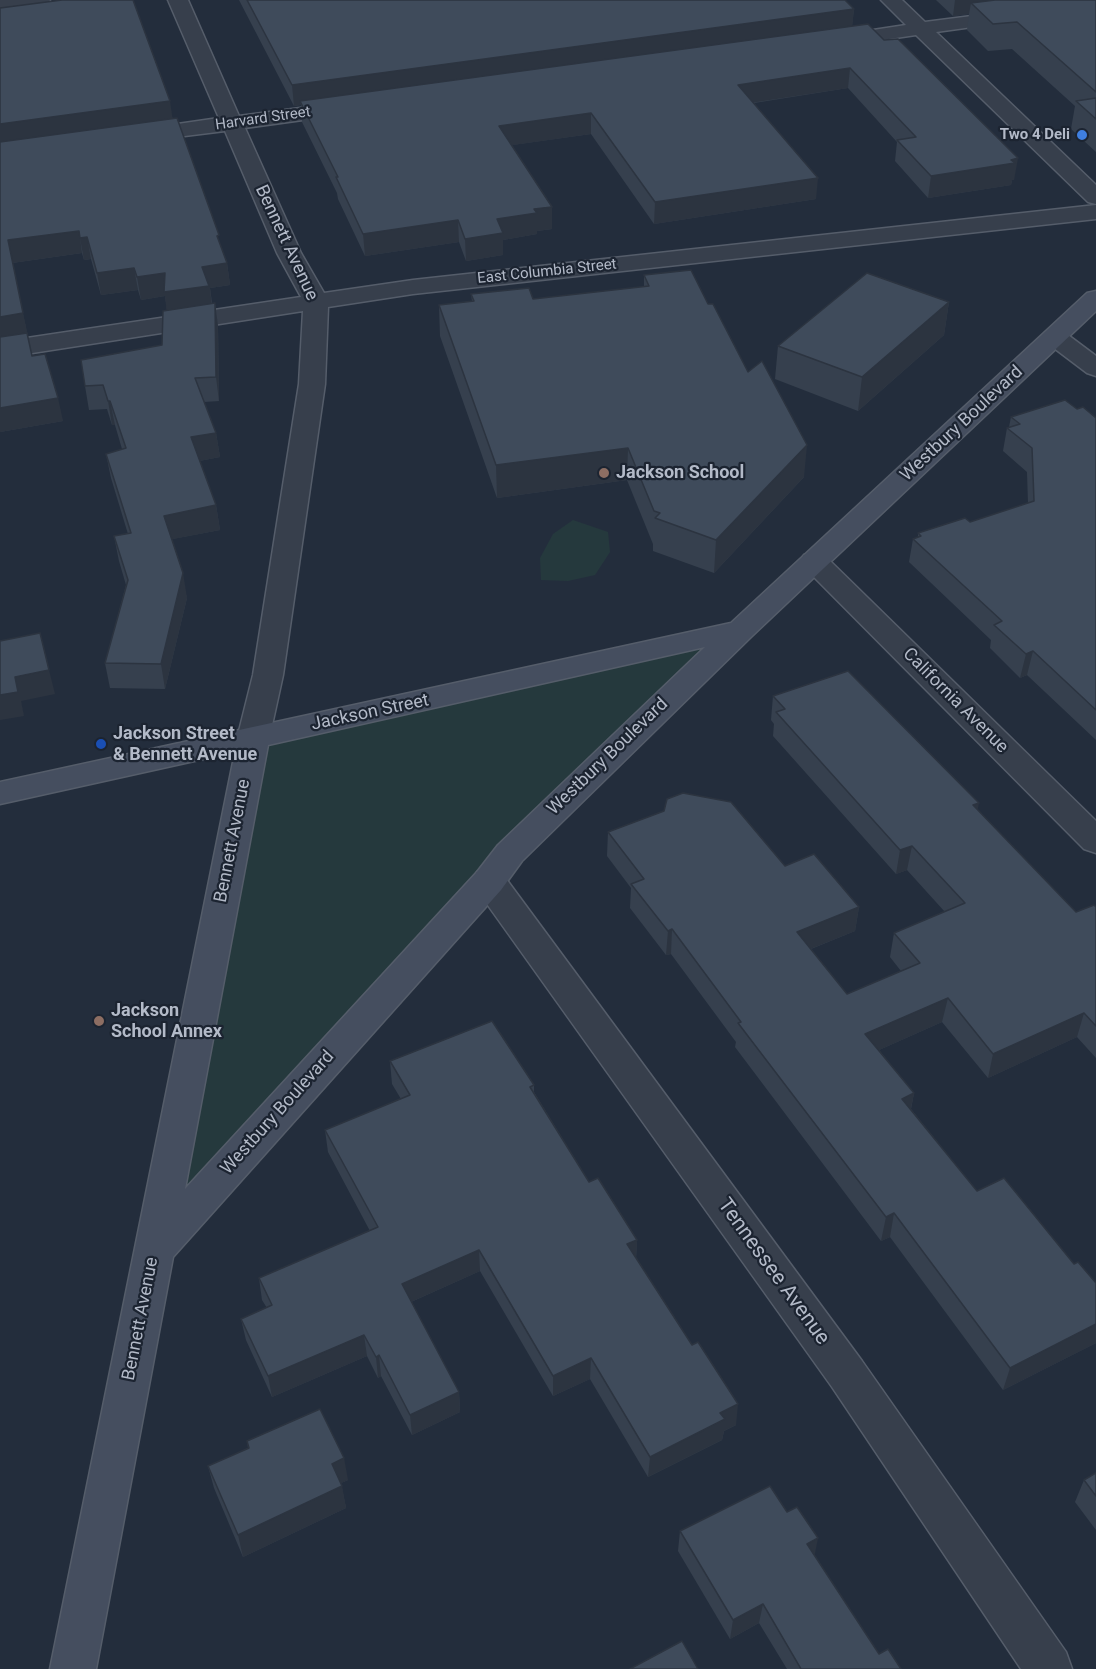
<!DOCTYPE html>
<html>
<head>
<meta charset="utf-8">
<style>
  body { margin:0 }
  canvas { display:block; background:#232d3c }
</style>
</head>
<body>
<canvas width="1096" height="1669"></canvas>
<script>
const g = document.querySelector('canvas').getContext('2d');
g.lineJoin = 'round';
function fillPath(path, color) { g.fillStyle = color; g.fill(path, 'evenodd'); }
const poly = rows => new Path2D(rows.map(r => 'M' + r).join(''));
function trace(path, color, width, dash) { g.strokeStyle = color; g.lineWidth = width; g.lineCap = dash ? 'butt' : 'round'; g.setLineDash(dash || []); g.stroke(path); }
function drawText(font, color, halo, rows, align = 'center') {
  g.font = font + ' Roboto,sans-serif'; g.lineWidth = 4.5; g.setLineDash([]); g.textBaseline = 'middle'; g.strokeStyle = halo; g.fillStyle = color; for (const [text, x, y, turn = 0] of rows) {
    g.save(); g.translate(x, y); g.rotate((+turn || 0) * Math.PI / 180); g.textAlign = isNaN(turn) ? turn : align; if (halo) g.strokeText(text, 0, 0); g.fillText(text, 0, 0); g.restore();
  }
}
fillPath(poly([
  [573,520,608,532,610,552,595,575,568,581,541,580,540,558,553,534],
  [741,630,610,754,155,1249,253,739]
]), '#25393d');
const street = poly([
  [0,0,50,0,47,4,40,6,0,11,0,0],
  [168,0,188,0,239,116,346,102,353,104,357,108,353,112,346,114,245,128,301,253,324,293,413,280,1096,205,1096,219,413,294,328,307,325,384,283,675,269,739,264,746,253,750,242,746,237,739,253,675,299,384,303,311,0,358,0,342,301,297,277,253,225,131,136,142,128,141,125,136,128,131,136,130,219,118,168,0],
  [881,0,902,0,925,22,1096,0,1096,10,936,32,1096,185,1096,204,1088,202,916,35,834,47,827,45,824,41,827,37,906,25,881,0],
  [1055,330,1064,332,1096,356,1096,376,1087,373,1046,342,1043,337,1046,332,1055,330],
  [814,552,824,555,1096,821,1096,853,1084,849,804,567,800,561,804,555,814,552],
  [489,869,501,872,862,1361,1066,1652,1072,1669,1021,1669,832,1387,477,890,472,881,477,872,489,869]
]);
const secondary = poly([
  [1096,291,1096,311,751,637,522,861,501,890,173,1257,96,1669,50,1669,235,752,0,804,0,782,731,623,1087,293,1096,291],
  [705,647,498,845,477,872,185,1189,268,745,705,647]
]);
trace(street, '#555d6a', 3);
trace(secondary, '#555d6a', 3);
fillPath(street, '#373f4c');
fillPath(secondary, '#454e5f');
fillPath(poly([
  [239,0,845,0,854,9,852,26,1014,180,1012,180,1011,185,928,198,895,161,897,142,848,88,754,103,816,199,654,224,591,134,512,145,552,229,537,231,537,234,503,240,503,255,466,261,459,242,365,256,338,199,337,193,302,122,301,105,294,106],
  [936,0,1096,0,1096,152,1071,129,1075,106,1012,49,988,51,967,30,969,14,953,16],
  [0,8,173,118,227,263,230,285,210,288,212,303,215,303,218,326,219,401,204,402,216,433,220,457,199,461,216,505,220,530,172,539,187,598,165,689,110,688,105,663,126,585,119,561,114,536,128,534,111,478,106,454,122,449,115,425,112,425,107,409,89,410,85,386,162,345,167,310,165,296,141,300,138,290,101,295,91,259,84,260,82,253,12,263,32,356,63,421,0,432],
  [644,275,708,304,804,477,714,573,653,551,653,544,627,480,497,498,440,336,439,305,472,301,471,294,533,299,644,287],
  [949,302,944,335,858,411,775,379,778,346],
  [1077,409,1096,418,1096,740,1027,675,1020,678,990,648,991,640,909,562,913,539,918,537,918,533,970,522,1028,503,1027,472,1003,451,1007,428,1009,427,1011,417],
  [773,696,977,810,1076,912,1096,907,1096,1058,1077,1037,988,1078,942,1022,879,1050,914,1093,911,1109,977,1191,1074,1264,1096,1283,1096,1343,1003,1390,890,1237,881,1241,735,1047,736,1042,671,954,666,955,630,908,631,888,607,856,608,832,785,866,859,907,855,931,811,949,847,994,901,971,890,957,894,933,945,912,907,870,896,874,773,736,774,724,771,720],
  [390,1061,534,1085,534,1092,589,1182,637,1240,636,1259,736,1425,724,1431,722,1440,648,1477,590,1379,553,1396,480,1271,411,1302,459,1392,460,1412,412,1435,381,1376,378,1378,367,1356,272,1397,246,1340,241,1319,267,1308,262,1300,259,1278,370,1231,328,1152,325,1130,401,1099,392,1084],
  [247,1441,348,1480,341,1483,346,1508,243,1557,214,1488,208,1466,248,1448],
  [1096,1473,1096,1530,1075,1502,1084,1480],
  [680,1531,814,1555,879,1654,901,1669,787,1669,759,1623,730,1639,678,1551]
]), '#36404e');
fillPath(poly([
  [955,0,1084,0,971,3,969,14,953,16],
  [854,9,852,29,300,101,301,105,294,106,292,85],
  [850,68,848,88,737,105,738,85],
  [170,101,173,122,0,146,0,124],
  [591,113,591,134,499,147,499,126],
  [1018,158,1014,180,1012,180,1011,185,928,198,931,176],
  [818,178,816,199,654,224,655,202],
  [552,207,552,229,537,231,537,234,503,240,503,255,466,261,465,239,497,219,534,209],
  [458,220,459,242,365,256,363,234],
  [79,231,82,253,12,263,8,240],
  [87,237,91,259,84,260,80,238],
  [227,263,230,285,210,288,212,308,167,315,165,296,141,300,137,277],
  [134,268,138,290,101,295,97,273],
  [949,302,944,335,858,411,862,377],
  [215,303,218,326,219,401,216,377],
  [23,313,28,336,0,340,0,317],
  [58,398,63,421,0,432,0,408],
  [108,401,110,401,115,425,112,425],
  [216,433,220,457,194,462,191,437],
  [807,445,804,477,714,573,716,540],
  [628,448,627,480,497,498,496,465],
  [216,505,220,530,168,540,164,516],
  [183,573,187,598,165,689,161,664],
  [1033,651,1027,675,1020,678,1026,654],
  [49,670,55,694,21,701,24,716,0,720,0,695,15,677],
  [979,803,974,827,973,805],
  [912,846,907,870,896,874,900,850],
  [859,907,855,931,793,956,797,932],
  [672,929,671,954,666,955,668,931],
  [948,998,942,1022,861,1058,865,1034],
  [1084,1013,1077,1037,988,1078,993,1054],
  [914,1093,909,1117,902,1099],
  [894,1213,890,1237,881,1241,886,1217],
  [637,1240,636,1261,627,1244],
  [479,1250,480,1271,404,1305,402,1284],
  [1096,1324,1096,1343,1003,1390,1010,1368],
  [364,1335,367,1356,272,1397,268,1376],
  [379,1355,381,1376,378,1378,376,1357],
  [591,1358,590,1379,553,1396,553,1376],
  [459,1392,460,1412,412,1435,410,1415],
  [738,1404,736,1425,724,1431,722,1440,648,1477,650,1457,720,1413],
  [344,1458,348,1480,335,1486,332,1464],
  [342,1486,346,1508,243,1557,238,1535],
  [818,1538,814,1558,807,1544],
  [763,1604,759,1623,730,1639,733,1620]
]), '#2c3440');
const building = poly([
  [62,0,133,0,170,101,0,124,0,8,62,0],
  [247,0,845,0,854,9,292,85,247,0],
  [995,0,1096,0,1096,92,1017,22,993,24,971,3,995,0],
  [868,24,884,40,898,39,1018,158,1011,160,1015,163,931,176,897,140,916,137,850,68,738,85,818,178,655,202,591,113,499,126,552,207,534,209,537,213,497,219,503,233,465,239,458,220,363,234,336,177,338,177,300,101,868,24],
  [1096,98,1096,119,1076,101,1096,98],
  [177,118,219,235,217,236,227,263,202,267,209,286,164,292,165,273,137,277,134,268,97,273,87,237,80,238,79,231,8,240,23,313,0,317,0,142,177,118],
  [691,270,708,304,713,304,748,372,762,361,807,445,716,540,655,518,660,513,654,511,628,448,496,465,439,305,474,301,471,294,529,288,533,299,649,286,644,275,691,270],
  [867,273,949,302,862,377,778,346,867,273],
  [215,303,216,377,195,378,216,433,191,437,216,505,164,516,183,573,161,664,105,663,128,580,114,536,131,533,106,454,126,448,110,401,108,401,103,385,85,386,81,360,162,345,163,311,215,303],
  [27,333,32,356,45,354,58,398,0,408,0,337,27,333],
  [1065,400,1077,409,1083,407,1096,418,1096,710,1033,651,1026,654,994,625,1002,621,913,539,921,536,918,533,965,518,970,522,1034,501,1032,448,1007,428,1020,424,1011,417,1065,400],
  [40,633,49,670,15,677,18,692,0,695,0,641,40,633],
  [848,671,979,803,973,805,1076,912,1094,905,1096,907,1096,1026,1084,1013,993,1054,948,998,865,1034,914,1093,902,1099,977,1191,1004,1178,1074,1264,1078,1262,1096,1283,1096,1324,1010,1368,894,1213,886,1217,738,1023,741,1022,672,929,668,931,631,884,644,879,608,832,664,811,667,799,683,793,731,802,785,866,814,854,859,907,797,932,847,994,920,963,894,933,965,903,912,846,900,850,776,712,785,709,773,696,848,671],
  [492,1021,534,1085,530,1087,589,1182,598,1178,637,1240,627,1244,692,1345,698,1342,738,1404,720,1413,725,1419,650,1457,591,1358,553,1376,479,1250,402,1284,459,1392,410,1415,379,1355,376,1357,364,1335,268,1376,241,1319,272,1305,259,1278,378,1227,325,1130,410,1095,390,1061,492,1021],
  [320,1409,344,1458,332,1464,342,1486,238,1535,208,1466,249,1448,247,1441,320,1409],
  [1096,1473,1096,1496,1084,1480,1096,1473],
  [770,1486,787,1512,797,1507,818,1538,807,1544,879,1654,888,1649,901,1669,801,1669,763,1604,733,1620,680,1531,770,1486],
  [682,1641,698,1669,630,1669,682,1641]
]);
fillPath(building, '#3f4b5b');
trace(building, '#2c3440', 1.5);
for (const [x, y, r, color] of [
  [1082,135,6,"#3f7fe0"],
  [604,473,6,"#8d6e63"],
  [101,744,6,"#1a4fb4"],
  [99,1021,6,"#8d6e63"]
]) { const dot = new Path2D(); dot.arc(x, y, r, 0, 2 * Math.PI); g.fillStyle = color; g.fill(dot); trace(dot, '#1c2431', 2); }
drawText('15px', '#b3bac8', '#1c2431', [
  ["Harvard Street",263,119,-8],
  ["East Columbia Street",547,272,-6]
]);
drawText('bold 15px', '#b3bac8', '#1c2431', [
  ["Two 4 Deli",1070,135]
], 'right');
drawText('18px', '#b3bac8', '#1c2431', [
  ["Bennett Avenue",286,243,65],
  ["Westbury Boulevard",962,424,-43],
  ["California Avenue",955,701,45],
  ["Jackson Street",370,713,-12],
  ["Westbury Boulevard",608,757,-44],
  ["Bennett Avenue",233,841,-79],
  ["Westbury Boulevard",278,1113,-48],
  ["Bennett Avenue",141,1319,-79]
]);
drawText('bold 18px', '#b3bac8', '#1c2431', [
  ["Jackson School",616,473],
  ["Jackson Street",113,734],
  ["& Bennett Avenue",113,755],
  ["Jackson",111,1011],
  ["School Annex",111,1032]
], 'left');
drawText('21px', '#b3bac8', '#1c2431', [
  ["Tennessee Avenue",773,1272,54]
]);
</script>
</body>
</html>
